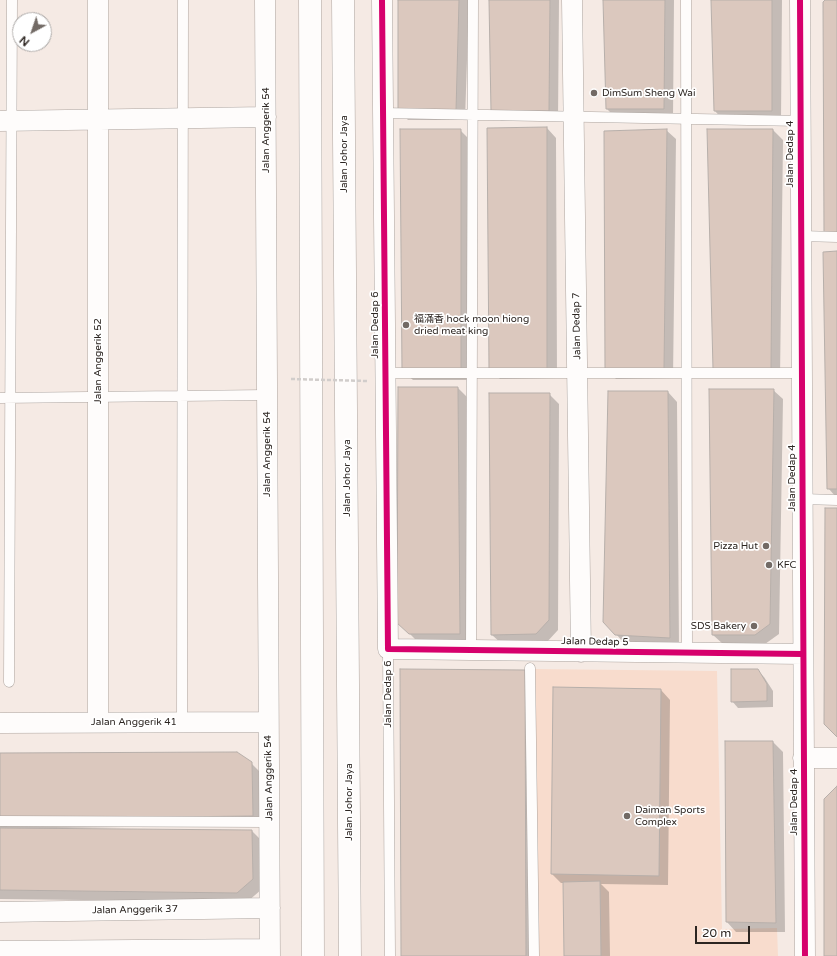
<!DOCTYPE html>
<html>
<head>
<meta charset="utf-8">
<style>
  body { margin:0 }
  #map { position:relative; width:837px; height:956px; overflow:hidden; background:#f5eae4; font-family:"Varela Round",sans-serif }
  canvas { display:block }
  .north { position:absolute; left:12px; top:12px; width:40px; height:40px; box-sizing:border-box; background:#fff; border:1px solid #aba8a6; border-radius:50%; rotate:220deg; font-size:11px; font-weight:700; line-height:16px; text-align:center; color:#2c2521 }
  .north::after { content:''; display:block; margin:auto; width:14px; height:18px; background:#726a65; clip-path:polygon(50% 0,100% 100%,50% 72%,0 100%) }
  .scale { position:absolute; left:695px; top:926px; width:55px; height:18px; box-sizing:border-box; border:2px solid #2c2521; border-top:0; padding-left:5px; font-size:12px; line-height:14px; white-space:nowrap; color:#2c2521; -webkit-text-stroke:3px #fff; paint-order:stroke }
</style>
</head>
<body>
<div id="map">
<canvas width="837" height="956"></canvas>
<div class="north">N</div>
<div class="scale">20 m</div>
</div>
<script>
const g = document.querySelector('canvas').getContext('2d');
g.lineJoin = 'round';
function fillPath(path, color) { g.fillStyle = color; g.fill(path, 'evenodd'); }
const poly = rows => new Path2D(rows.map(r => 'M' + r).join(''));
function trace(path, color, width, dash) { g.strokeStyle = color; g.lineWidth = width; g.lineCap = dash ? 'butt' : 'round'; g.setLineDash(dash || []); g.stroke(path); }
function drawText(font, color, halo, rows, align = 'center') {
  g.font = font + ' "Varela Round","Noto Sans SC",sans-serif'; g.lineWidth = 3.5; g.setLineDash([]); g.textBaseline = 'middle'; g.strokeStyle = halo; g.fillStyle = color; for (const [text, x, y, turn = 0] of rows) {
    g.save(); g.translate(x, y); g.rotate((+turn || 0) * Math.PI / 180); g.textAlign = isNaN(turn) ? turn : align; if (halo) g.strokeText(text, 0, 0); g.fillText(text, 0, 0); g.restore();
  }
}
fillPath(poly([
  [533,669,717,671,722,929,777,928,778,956,534,956]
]), '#f8dccd');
fillPath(poly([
  [399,0,469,0,465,120,408,120,399,111],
  [490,0,559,0,558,120,501,121,492,111],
  [604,0,674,0,673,118,616,118,607,109],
  [712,0,782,0,781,120,724,121,715,111],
  [547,128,556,138,557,378,500,379,490,369],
  [460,130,470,140,470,380,413,380,403,371],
  [666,130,676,139,673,378,616,379,606,369],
  [773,130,783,140,780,378,723,378,714,369],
  [837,252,837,498,828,488],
  [458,388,468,398,469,644,420,644,408,632],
  [773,390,783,399,779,634,765,644,723,644,713,635],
  [668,392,677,402,679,647,625,644,616,634],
  [549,394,559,404,558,630,546,643,502,644,492,635],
  [757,670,764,677,773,691,773,707,738,708,732,701],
  [524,671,534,680,535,956,402,956],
  [661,690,670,700,668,885,601,884,609,892,610,956,565,956,564,883,561,883,552,874],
  [773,742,783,752,785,932,736,932,727,922],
  [0,754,251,763,261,773,262,825,57,828,57,829,252,831,262,841,262,889,247,902,0,899]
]), '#0003');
const building = poly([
  [398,0,459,0,456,111,398,111,398,0],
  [489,0,550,0,549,111,491,111,489,0],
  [603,0,665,0,664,109,606,109,603,0],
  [711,0,772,0,772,111,714,111,711,0],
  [825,0,837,0,837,233,824,233,823,2,825,0],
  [547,127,547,369,489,369,487,128,547,127],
  [400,129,461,129,461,371,402,371,400,129],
  [667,129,664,369,605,370,604,131,667,129],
  [707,129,773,129,771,369,713,369,707,129],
  [837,251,837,489,827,489,823,252,837,251],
  [398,387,458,387,460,634,409,634,397,623,398,387],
  [709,389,774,389,770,624,755,635,712,635,709,389],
  [608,391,668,391,670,638,615,635,603,622,608,391],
  [489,393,550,393,549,620,536,634,491,635,489,393],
  [825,508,837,508,837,737,824,724,825,508],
  [400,669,525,670,526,956,401,956,400,669],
  [731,669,758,669,767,684,767,701,731,702,731,669],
  [553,687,661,689,659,876,551,874,553,687],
  [725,741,773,741,776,923,726,922,725,741],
  [237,752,252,762,253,816,0,819,0,753,237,752],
  [837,786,837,956,824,956,824,799,837,786],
  [0,828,252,830,253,879,237,893,0,890,0,828],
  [600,881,601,956,564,956,563,882,600,881]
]);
fillPath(building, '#dbc8be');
trace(building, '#b7afaa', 1);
const service = poly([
  [686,0,687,653],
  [383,113,800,121],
  [801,236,837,237],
  [385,373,802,373],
  [0,398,267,395],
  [802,499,837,500],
  [388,649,390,956],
  [471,650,473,0],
  [530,668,534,956],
  [9,682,12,0],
  [182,722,183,0],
  [0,821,269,822]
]);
const minor = poly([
  [265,0,270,956],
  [382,0,388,649,803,654],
  [572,0,581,652],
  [800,0,805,956],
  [0,121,266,117],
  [98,722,98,0],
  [0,723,268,722],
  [803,758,837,758],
  [0,912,270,908],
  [0,951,270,949]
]);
const secondary = poly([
  [310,0,313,956],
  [343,0,350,956]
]);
trace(service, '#ada5a0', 11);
trace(minor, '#ada5a0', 21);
trace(secondary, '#ada5a0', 23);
trace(service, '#fefcfb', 10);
trace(minor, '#fefcfb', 20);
trace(secondary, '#fefcfb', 22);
trace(poly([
  [291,379,367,381]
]), '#d1cdcb', 2.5, [4, 2]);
trace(poly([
  [382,0,388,649,803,654],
  [800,0,805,956]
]), '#d6006c', 6);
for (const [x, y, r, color] of [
  [594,93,4,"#726a65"],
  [406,325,4,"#726a65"],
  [766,546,4,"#726a65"],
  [769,565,4,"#726a65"],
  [754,626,4,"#726a65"],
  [627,816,4,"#726a65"]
]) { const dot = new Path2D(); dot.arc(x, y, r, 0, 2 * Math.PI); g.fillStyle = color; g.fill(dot); trace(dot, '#fff', 1.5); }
drawText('10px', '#2c2521', '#fff', [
  ["DimSum Sheng Wai",602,93],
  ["福滿香 hock moon hiong",414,319],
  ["dried meat king",414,331],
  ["Pizza Hut",758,546,"right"],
  ["KFC",777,565],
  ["SDS Bakery",746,626,"right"],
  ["Daiman Sports",635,810],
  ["Complex",635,822]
], 'left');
drawText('10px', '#2c2521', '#fff', [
  ["Jalan Anggerik 54",266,130,-90],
  ["Jalan Johor Jaya",344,154,-90],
  ["Jalan Dedap 4",790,154,-90],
  ["Jalan Dedap 6",375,325,-90],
  ["Jalan Dedap 7",577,326,-91],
  ["Jalan Anggerik 52",98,361,-90],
  ["Jalan Anggerik 54",267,454,-90],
  ["Jalan Johor Jaya",347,478,-90],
  ["Jalan Dedap 4",792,478,-90],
  ["Jalan Dedap 5",595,642,1],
  ["Jalan Dedap 6",388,694,-90],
  ["Jalan Anggerik 41",134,722],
  ["Jalan Anggerik 54",269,778,-91],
  ["Jalan Johor Jaya",349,802,-90],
  ["Jalan Dedap 4",794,802,-90],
  ["Jalan Anggerik 37",135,910,-1]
]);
</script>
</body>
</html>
